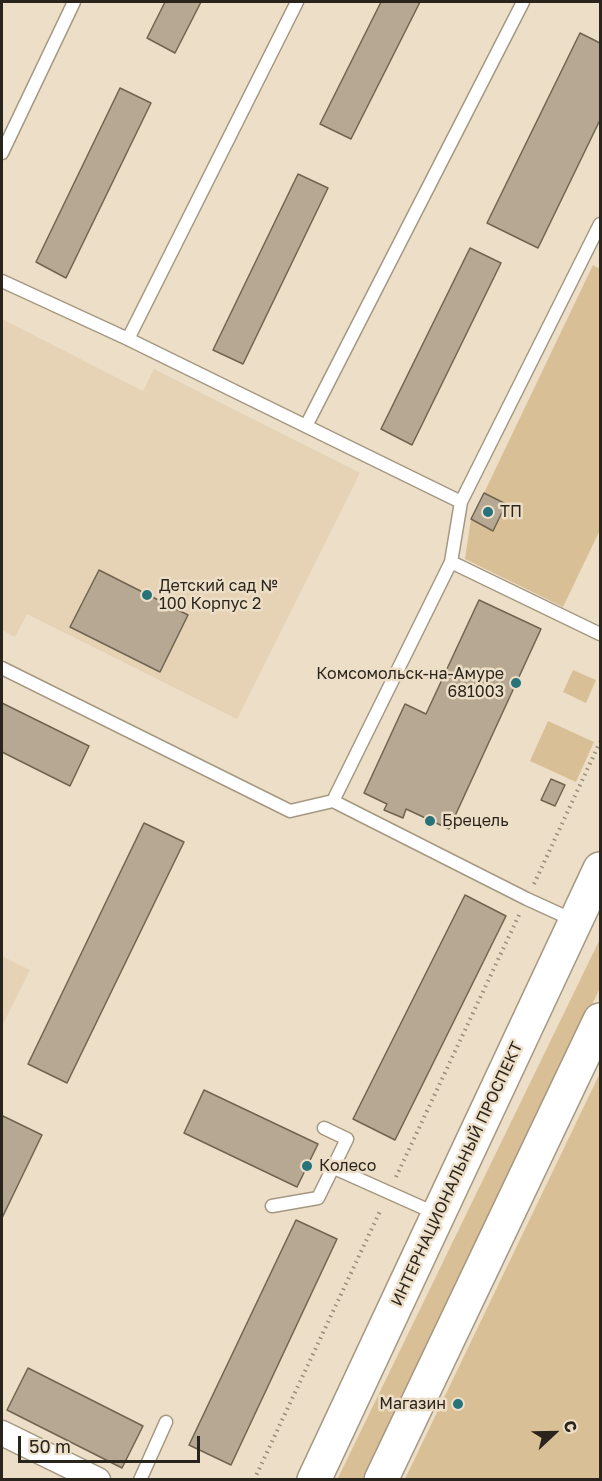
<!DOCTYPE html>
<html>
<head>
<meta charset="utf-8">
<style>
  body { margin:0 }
  #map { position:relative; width:602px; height:1481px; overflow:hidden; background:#eddec7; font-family:"Golos Text",sans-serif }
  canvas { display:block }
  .frame { position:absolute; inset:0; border:3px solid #2a251c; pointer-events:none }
  .north { position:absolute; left:524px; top:1403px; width:60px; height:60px; -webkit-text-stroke:4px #eddec7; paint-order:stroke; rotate:68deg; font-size:16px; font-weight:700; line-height:24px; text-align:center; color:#2a251c }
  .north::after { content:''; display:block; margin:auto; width:21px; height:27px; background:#2a251c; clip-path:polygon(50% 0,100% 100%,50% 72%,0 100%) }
  .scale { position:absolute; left:18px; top:1436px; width:182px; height:27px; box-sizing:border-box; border:3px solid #2a251c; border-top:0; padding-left:8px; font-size:18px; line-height:21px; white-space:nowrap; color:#2a251c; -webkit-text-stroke:4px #eddec7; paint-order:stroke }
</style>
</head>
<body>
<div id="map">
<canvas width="602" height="1481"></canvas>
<div class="frame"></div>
<div class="north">С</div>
<div class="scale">50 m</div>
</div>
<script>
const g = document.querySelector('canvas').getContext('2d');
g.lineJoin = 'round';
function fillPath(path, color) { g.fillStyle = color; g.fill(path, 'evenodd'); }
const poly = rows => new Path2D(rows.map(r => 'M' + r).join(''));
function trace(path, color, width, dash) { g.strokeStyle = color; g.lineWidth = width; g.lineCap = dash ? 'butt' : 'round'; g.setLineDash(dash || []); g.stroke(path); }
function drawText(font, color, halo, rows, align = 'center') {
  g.font = font + ' "Golos Text",sans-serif'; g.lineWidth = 5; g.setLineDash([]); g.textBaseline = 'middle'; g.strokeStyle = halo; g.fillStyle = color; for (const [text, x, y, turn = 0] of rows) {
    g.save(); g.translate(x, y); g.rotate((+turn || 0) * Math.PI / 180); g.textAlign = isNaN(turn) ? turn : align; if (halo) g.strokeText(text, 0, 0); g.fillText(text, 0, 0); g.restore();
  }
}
fillPath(poly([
  [2,319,143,391,154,369,360,473,237,719,27,614,15,637,2,630],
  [2,956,30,970,2,1026]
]), '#e6d3b6');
fillPath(poly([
  [593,265,600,269,600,530,563,607,465,559,471,519,493,530,506,504,484,493],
  [573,670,596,680,586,703,563,692],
  [548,721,594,742,576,782,530,761],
  [600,939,600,988,362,1479,337,1480],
  [600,1073,600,1479,405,1479]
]), '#d9bf96');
const building = poly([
  [165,2,201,2,175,53,147,38,165,2],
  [381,2,420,2,351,139,320,124,381,2],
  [580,33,600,43,600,120,538,248,487,223,580,33],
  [120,88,151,103,66,278,36,262,120,88],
  [298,174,328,188,243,364,213,350,298,174],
  [470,248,501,263,412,445,381,429,470,248],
  [484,493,506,504,493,531,471,519,484,493],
  [99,570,188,615,160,672,70,627,99,570],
  [479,600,541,629,449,829,406,809,403,818,384,810,387,804,364,793,405,704,426,714,479,600],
  [2,703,89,746,70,786,2,752,2,703],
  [551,779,565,785,555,806,541,800,551,779],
  [144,823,184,842,67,1083,28,1064,144,823],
  [465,895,506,916,395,1140,353,1119,465,895],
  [204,1090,318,1144,297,1187,184,1133,204,1090],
  [3,1116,42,1135,2,1218,2,1119,3,1116],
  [296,1220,337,1239,231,1465,189,1445,296,1220],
  [28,1368,143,1426,122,1468,7,1410,28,1368]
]);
fillPath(building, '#b6a892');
trace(building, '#716450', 1.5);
const lane = poly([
  [2,153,74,2],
  [2,281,128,339,461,502,451,562,600,634],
  [128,339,297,2],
  [306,426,523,2],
  [461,502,600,224],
  [2,668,290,811,333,801,527,899,573,920],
  [333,801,451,562],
  [334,1168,437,1214],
  [272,1206,318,1198,347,1139,324,1128],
  [140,1480,166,1422]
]);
const street = poly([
  [2,1433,98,1480]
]);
const secondary = poly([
  [314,1480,600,869],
  [381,1480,600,1020]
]);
trace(lane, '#a59882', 15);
trace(street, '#a59882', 27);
trace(secondary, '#a59882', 36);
trace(poly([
  [534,884,600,742],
  [396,1177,519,915],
  [254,1480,381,1209]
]), '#988d7c', 4, [1.5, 4.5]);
trace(lane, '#fff', 12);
trace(street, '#fff', 24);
trace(secondary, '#fff', 33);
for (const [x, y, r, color] of [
  [488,512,6,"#287279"],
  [147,595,6,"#287279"],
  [516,683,6,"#287279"],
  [430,821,6,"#287279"],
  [307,1166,6,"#287279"],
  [458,1404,6,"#287279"]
]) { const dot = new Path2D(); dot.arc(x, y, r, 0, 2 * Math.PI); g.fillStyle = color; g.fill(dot); trace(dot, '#eddec7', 2); }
drawText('16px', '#2a251c', '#eddec7', [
  ["ТП",500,512],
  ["Детский сад №",159,586],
  ["100 Корпус 2",159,604],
  ["Комсомольск-на-Амуре",504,674,"right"],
  ["681003",504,692,"right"],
  ["Брецель",442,821],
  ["Колесо",319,1166],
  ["Магазин",446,1404,"right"]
], 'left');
drawText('16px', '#2a251c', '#eddec7', [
  ["ИНТЕРНАЦИОНАЛЬНЫЙ ПРОСПЕКТ",457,1174,-65]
]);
</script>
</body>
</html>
